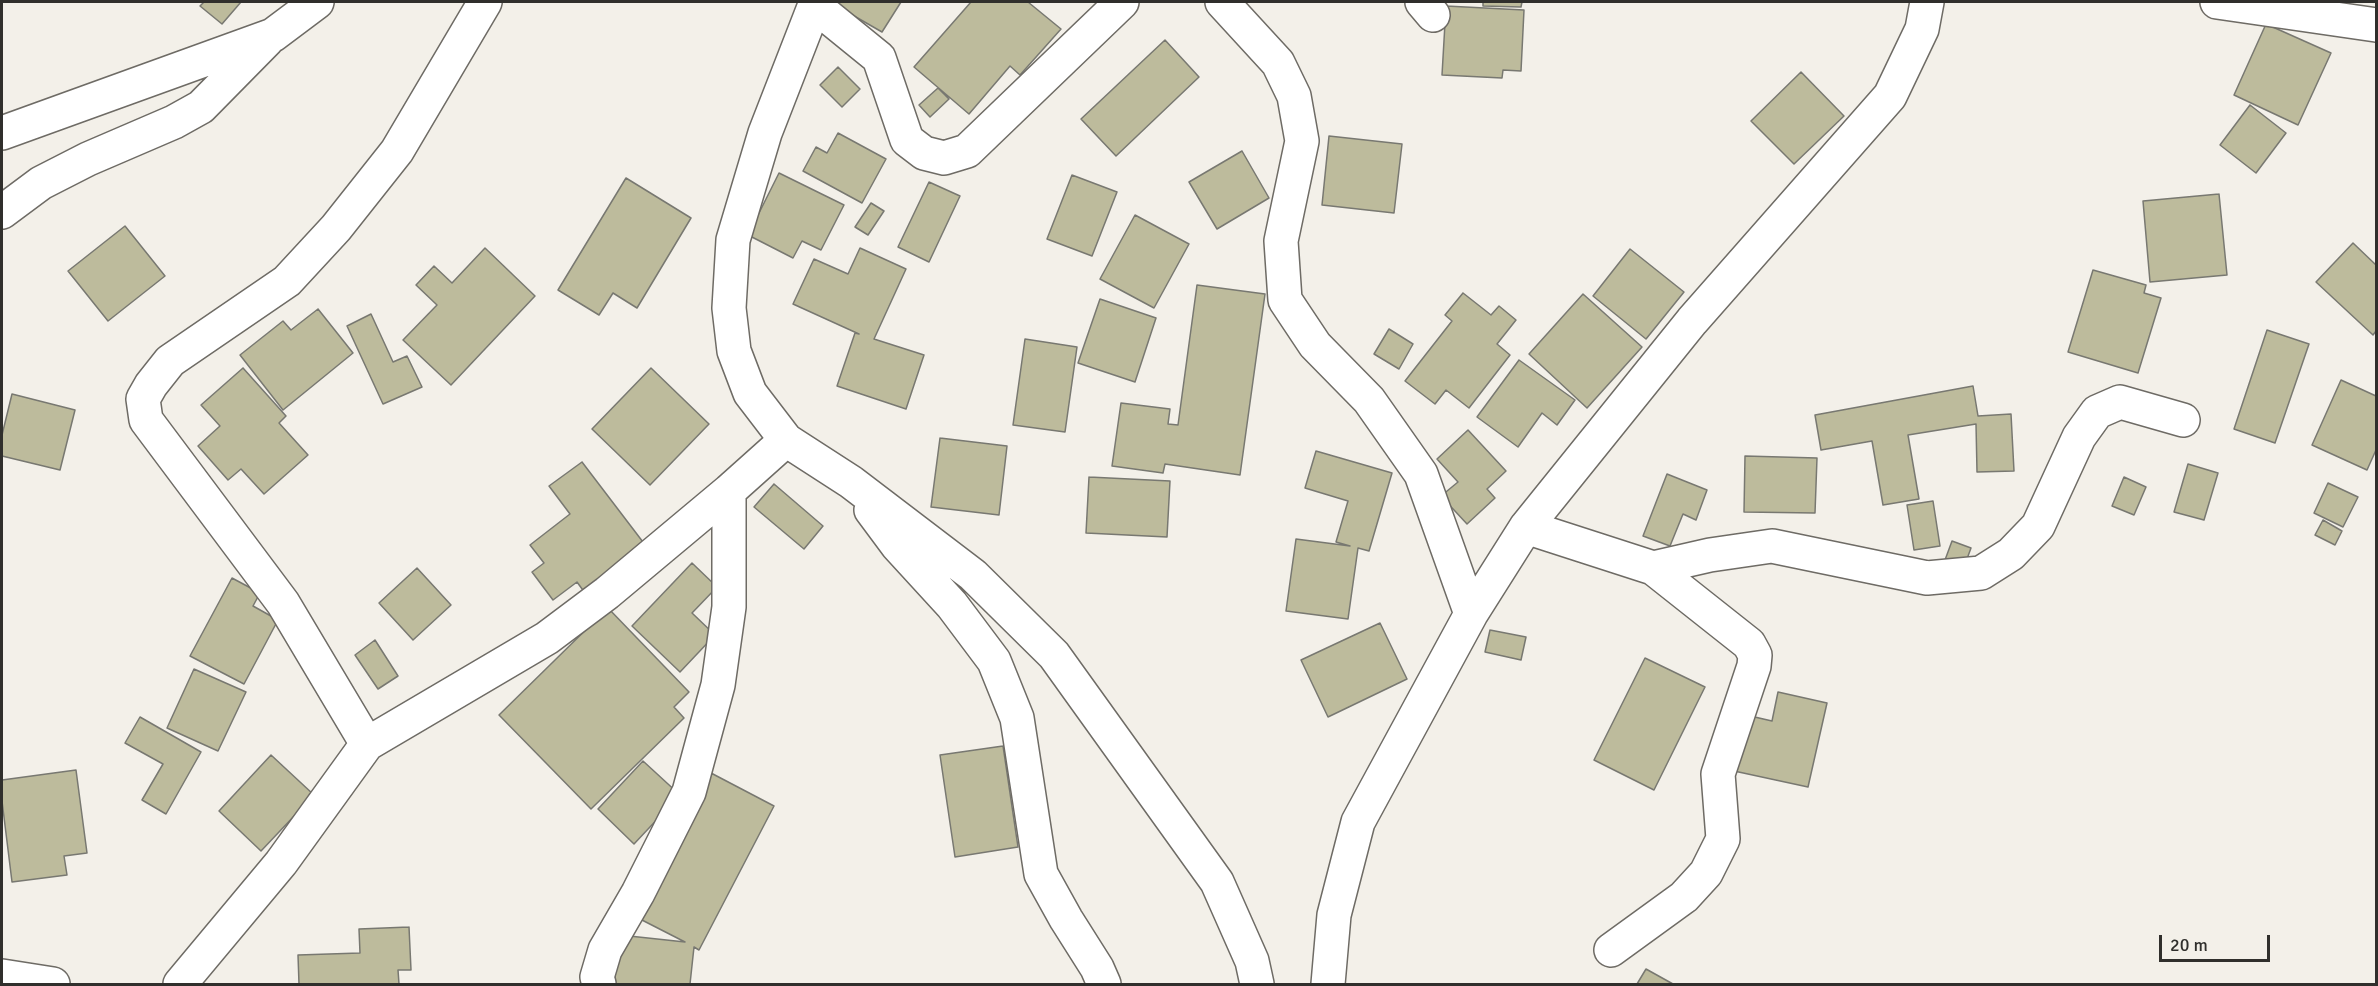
<!DOCTYPE html>
<html>
<head>
<meta charset="utf-8">
<style>
  body { margin:0 }
  #map { position:relative; width:2378px; height:986px; overflow:hidden; background:#f3f0e9; font-family:Signika,sans-serif }
  canvas { display:block }
  .frame { position:absolute; inset:0; border:3px solid #302f2c; pointer-events:none }
  .scale { position:absolute; left:2159px; top:935px; width:111px; height:27px; box-sizing:border-box; border:3px solid #302f2c; border-top:0; padding-left:8px; font-size:18px; line-height:21px; white-space:nowrap; color:#302f2c; -webkit-text-stroke:4px #f3f0e9; paint-order:stroke }
</style>
</head>
<body>
<div id="map">
<canvas width="2378" height="986"></canvas>
<div class="frame"></div>
<div class="scale">20 m</div>
</div>
<script>
const g = document.querySelector('canvas').getContext('2d');
g.lineJoin = 'round';
function fillPath(path, color) { g.fillStyle = color; g.fill(path, 'evenodd'); }
const poly = rows => new Path2D(rows.map(r => 'M' + r).join(''));
function trace(path, color, width, dash) { g.strokeStyle = color; g.lineWidth = width; g.lineCap = dash ? 'butt' : 'round'; g.setLineDash(dash || []); g.stroke(path); }
const building = poly([
  [204,2,241,2,222,24,200,6,204,2],
  [837,2,901,2,882,32,835,5,837,2],
  [971,2,1028,2,1061,29,1020,75,1010,66,969,114,914,67,971,2],
  [1483,2,1522,2,1521,7,1483,6,1483,2],
  [1446,6,1524,10,1521,71,1503,70,1502,78,1442,75,1446,6],
  [2266,24,2331,53,2298,125,2234,95,2266,24],
  [1165,40,1199,77,1116,156,1081,119,1165,40],
  [838,67,860,89,842,107,820,85,838,67],
  [1801,72,1844,116,1794,164,1751,121,1801,72],
  [938,88,949,99,930,117,919,105,938,88],
  [2250,105,2286,133,2256,173,2220,145,2250,105],
  [838,133,886,159,862,203,803,171,816,147,827,153,838,133],
  [1329,136,1402,144,1394,213,1322,205,1329,136],
  [1242,151,1269,198,1217,229,1189,182,1242,151],
  [779,173,844,205,821,250,802,241,793,258,748,235,779,173],
  [1072,175,1117,192,1092,256,1047,239,1072,175],
  [626,178,691,218,637,308,613,293,599,315,558,290,626,178],
  [929,182,960,196,929,262,898,247,929,182],
  [2219,194,2227,275,2150,282,2143,201,2219,194],
  [871,203,884,211,868,235,855,227,871,203],
  [1135,215,1189,244,1154,308,1100,279,1135,215],
  [125,226,165,276,108,321,68,271,125,226],
  [2353,243,2376,265,2376,331,2373,335,2316,282,2353,243],
  [485,248,535,296,451,385,403,340,437,305,416,285,434,266,452,283,485,248],
  [860,248,906,269,874,339,924,355,906,409,837,386,855,333,859,334,793,304,814,259,848,274,860,248],
  [1630,249,1684,292,1646,339,1593,296,1630,249],
  [2093,270,2146,285,2144,293,2161,298,2138,373,2068,352,2093,270],
  [1197,285,1265,294,1240,475,1165,464,1163,473,1112,466,1121,403,1170,409,1168,424,1178,425,1197,285],
  [1463,293,1491,315,1499,306,1516,320,1497,344,1510,355,1469,408,1446,390,1435,404,1405,381,1452,321,1445,315,1463,293],
  [1583,294,1642,347,1587,408,1529,354,1583,294],
  [1100,299,1156,318,1135,382,1078,363,1100,299],
  [318,309,353,353,283,410,240,355,283,321,291,330,318,309],
  [371,314,393,362,407,356,422,387,383,404,347,326,371,314],
  [1389,329,1413,344,1399,369,1374,354,1389,329],
  [2267,330,2309,344,2275,443,2234,429,2267,330],
  [1025,339,1077,347,1065,432,1013,425,1025,339],
  [1519,360,1575,400,1557,425,1542,413,1518,447,1477,417,1519,360],
  [243,368,286,416,279,423,308,455,264,494,241,469,228,480,198,446,220,426,201,405,243,368],
  [651,368,709,424,650,485,592,429,651,368],
  [2341,380,2376,396,2376,450,2367,470,2312,445,2341,380],
  [1973,386,1978,416,2011,414,2014,471,1977,472,1976,424,1908,435,1919,499,1883,505,1872,441,1821,450,1815,415,1973,386],
  [12,394,75,410,60,470,2,456,2,435,12,394],
  [1468,430,1506,471,1487,489,1495,498,1467,524,1441,496,1458,482,1437,459,1468,430],
  [940,438,1007,446,999,515,931,507,940,438],
  [1316,451,1392,473,1369,551,1358,548,1348,619,1286,611,1296,539,1350,546,1336,542,1348,501,1305,488,1316,451],
  [1745,456,1817,458,1815,513,1744,512,1745,456],
  [582,462,646,546,585,593,577,582,553,600,532,572,544,563,530,545,570,514,549,486,582,462],
  [2188,464,2218,473,2204,520,2174,512,2188,464],
  [1667,474,1707,490,1696,520,1683,514,1670,546,1643,536,1667,474],
  [1089,477,1170,481,1167,537,1086,533,1089,477],
  [2124,477,2146,487,2134,515,2112,506,2124,477],
  [2328,483,2358,497,2343,527,2314,513,2328,483],
  [774,484,823,526,804,549,754,507,774,484],
  [1933,501,1940,546,1914,550,1907,505,1933,501],
  [2323,520,2342,531,2335,545,2315,535,2323,520],
  [1952,541,1971,548,1964,567,1945,560,1952,541],
  [692,563,717,587,692,613,715,635,680,672,632,626,692,563],
  [417,568,451,605,413,640,379,603,417,568],
  [232,578,260,593,253,606,278,620,244,684,190,656,232,578],
  [608,608,689,692,674,707,684,718,591,809,499,715,608,608],
  [1380,623,1407,679,1328,717,1301,660,1380,623],
  [1490,630,1526,637,1521,660,1485,652,1490,630],
  [375,640,398,676,378,689,355,655,375,640],
  [1645,658,1705,687,1654,790,1594,760,1645,658],
  [194,669,246,692,218,751,167,728,194,669],
  [1778,692,1827,703,1808,787,1734,771,1746,715,1772,721,1778,692],
  [140,717,201,752,166,814,142,800,163,764,125,743,140,717],
  [1003,746,1018,847,955,857,940,755,1003,746],
  [271,755,314,795,261,851,219,811,271,755],
  [643,761,680,795,634,844,598,809,643,761],
  [76,770,87,853,64,856,67,875,12,882,2,801,2,780,76,770],
  [711,773,774,806,699,950,694,947,690,984,614,984,620,935,685,942,638,918,711,773],
  [409,927,411,970,398,970,399,984,299,984,298,955,360,953,359,929,409,927],
  [1646,969,1673,984,1637,984,1646,969]
]);
fillPath(building, '#bdbb9c');
trace(building, '#787871', 1.5);
const minor = poly([
  [816,2,765,133,733,240,729,308,734,351,750,393,786,440,851,482,973,575,1054,655,1217,882,1252,961,1257,984],
  [1222,2,1278,63,1294,96,1302,141,1281,241,1285,300,1315,345,1369,400,1421,474,1471,614],
  [1422,2,1433,15],
  [2217,2,2376,25],
  [815,6,879,58,907,140,924,153,944,158,967,151,1122,2],
  [2,133,273,35,317,2],
  [2,212,41,183,88,159,174,122,201,107,267,40],
  [871,510,897,545,952,605,994,661,1017,718,1041,874,1066,919,1097,968,1104,984],
  [1526,527,1653,568,1710,555,1772,546,1927,578,1981,573,2011,554,2038,526,2079,437,2097,412,2120,402,2183,420],
  [367,744,283,603,146,420,143,399,151,385,170,361,287,281,336,228,397,151,485,2],
  [1611,950,1684,897,1706,873,1723,839,1718,774,1754,666,1755,655,1749,644,1653,568],
  [2,976,53,984],
  [180,984,281,863,367,744,547,638,607,593,729,491,786,440],
  [599,984,597,977,605,950,638,893,689,792,718,685,729,607,729,491],
  [1328,984,1334,915,1358,822,1471,614,1526,527,1692,321,1890,96,1922,29,1927,2]
]);
trace(minor, '#6e6b65', 36);
trace(minor, '#fff', 33);
</script>
</body>
</html>
